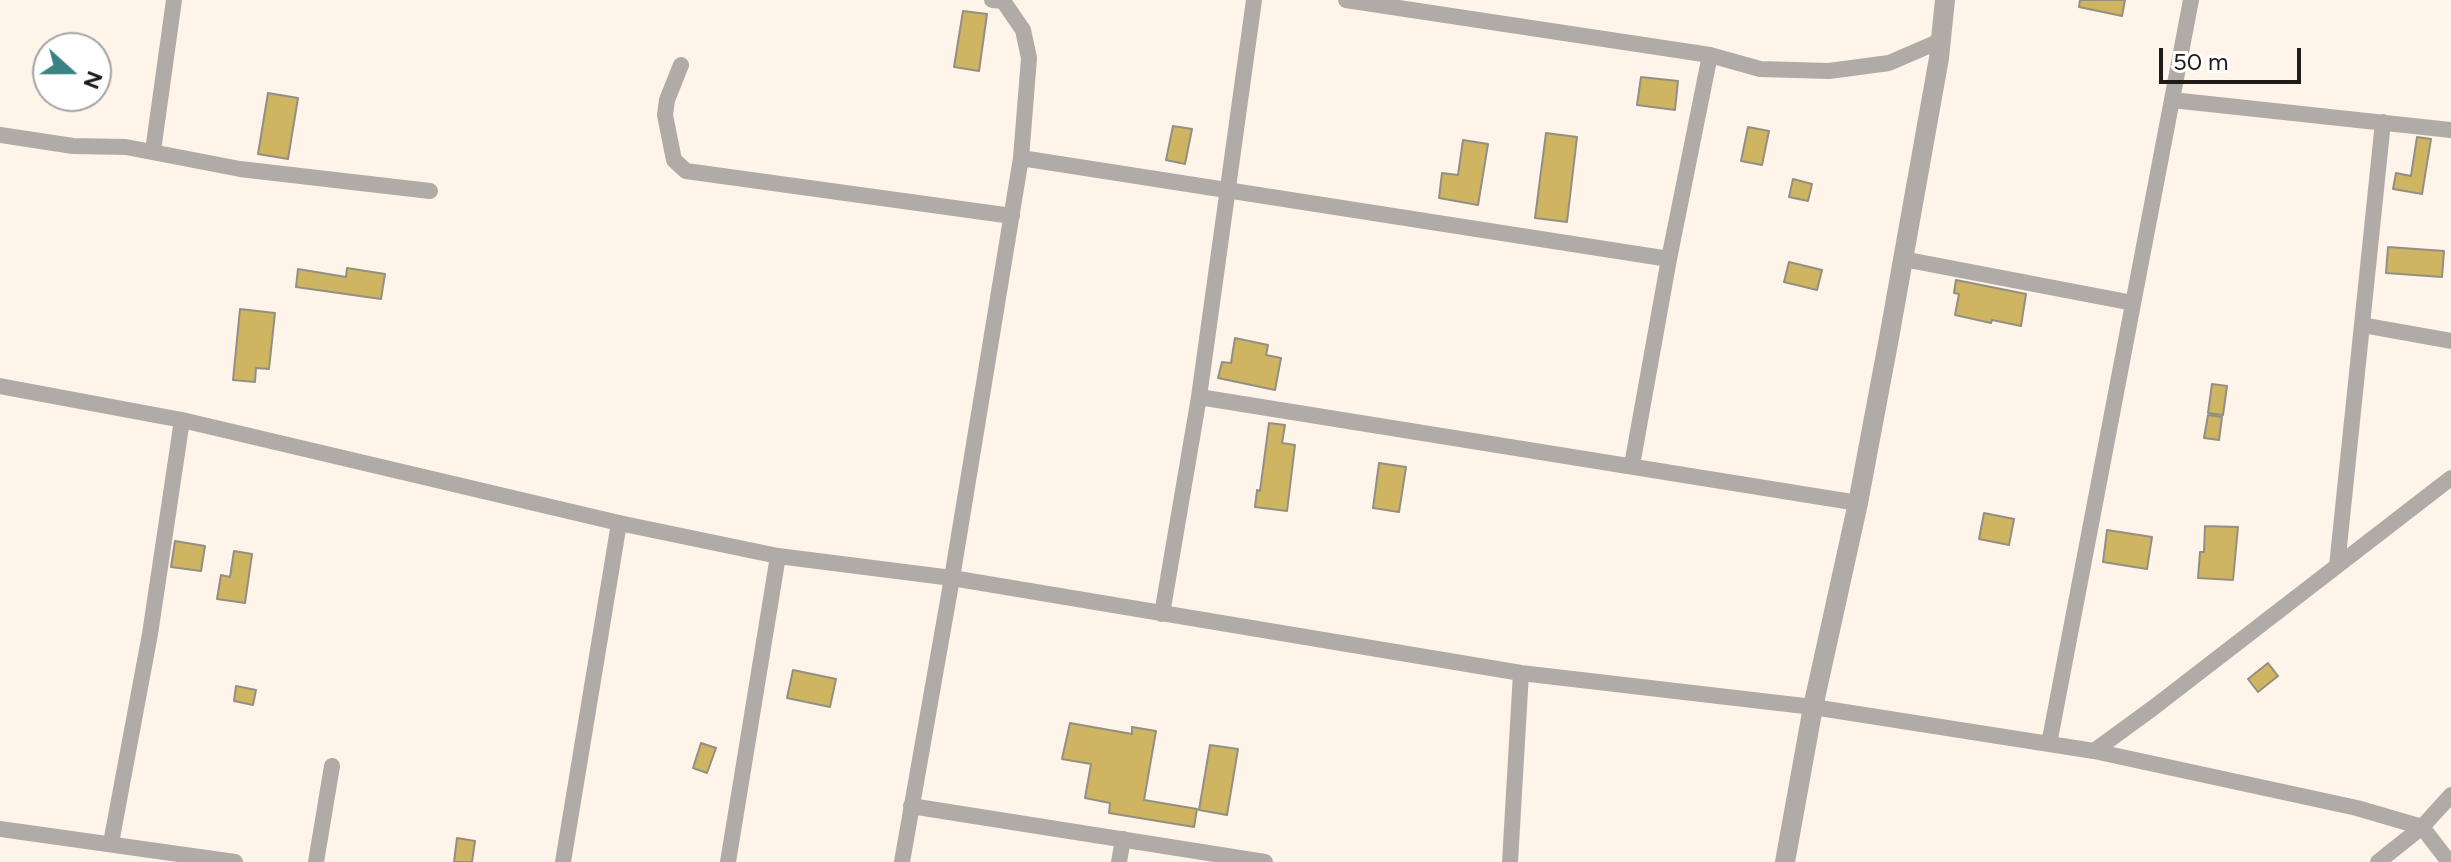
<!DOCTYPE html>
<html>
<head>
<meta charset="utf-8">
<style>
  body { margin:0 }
  #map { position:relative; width:2451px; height:862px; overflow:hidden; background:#fff4e9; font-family:Figtree,sans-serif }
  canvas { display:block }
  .north { position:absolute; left:32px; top:32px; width:80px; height:80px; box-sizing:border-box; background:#fff; border:2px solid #a5a4a2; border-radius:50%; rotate:111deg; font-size:22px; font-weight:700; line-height:32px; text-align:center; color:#1f1b17 }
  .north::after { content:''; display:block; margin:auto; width:28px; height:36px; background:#3a8284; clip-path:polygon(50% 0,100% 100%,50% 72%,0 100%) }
  .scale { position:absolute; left:2159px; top:48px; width:142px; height:36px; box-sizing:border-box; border:4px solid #1f1b17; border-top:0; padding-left:10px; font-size:24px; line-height:28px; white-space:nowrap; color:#1f1b17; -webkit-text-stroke:6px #fff; paint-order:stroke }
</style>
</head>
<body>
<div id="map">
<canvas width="2451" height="862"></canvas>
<div class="north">N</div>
<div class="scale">50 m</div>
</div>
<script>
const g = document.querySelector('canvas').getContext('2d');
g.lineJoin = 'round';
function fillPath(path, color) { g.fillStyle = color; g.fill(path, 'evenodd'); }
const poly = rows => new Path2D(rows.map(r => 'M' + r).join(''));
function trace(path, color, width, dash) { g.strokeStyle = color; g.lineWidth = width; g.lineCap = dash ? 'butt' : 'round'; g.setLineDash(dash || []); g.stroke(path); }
const building = poly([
  [2080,0,2125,0,2122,16,2079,7,2080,0],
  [963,11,987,14,979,71,954,67,963,11],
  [1641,77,1678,81,1675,110,1637,105,1641,77],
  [268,93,298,98,288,159,258,154,268,93],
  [1173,126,1192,129,1185,164,1166,160,1173,126],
  [1748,127,1769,131,1762,165,1741,161,1748,127],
  [1546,133,1577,137,1567,222,1535,218,1546,133],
  [2417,137,2431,139,2422,194,2393,189,2396,173,2411,176,2417,137],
  [1463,140,1488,144,1478,205,1439,198,1442,173,1458,175,1463,140],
  [1793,179,1812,184,1808,201,1789,197,1793,179],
  [2388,247,2444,251,2442,277,2386,273,2388,247],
  [1789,262,1822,270,1817,290,1784,282,1789,262],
  [347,268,385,274,381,299,296,287,298,269,346,277,347,268],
  [1956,280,2026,294,2021,326,1992,320,1991,323,1955,315,1959,294,1954,293,1956,280],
  [240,309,275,313,269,369,256,368,255,382,233,380,240,309],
  [1235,338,1268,345,1266,355,1281,358,1275,390,1218,378,1222,362,1231,363,1235,338],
  [2212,384,2227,386,2223,415,2208,413,2212,384],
  [2208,415,2222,417,2219,440,2204,438,2208,415],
  [1269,423,1285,425,1282,443,1295,445,1287,511,1255,507,1257,490,1260,491,1269,423],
  [1379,463,1406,467,1399,512,1373,508,1379,463],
  [1984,513,2014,519,2009,545,1979,539,1984,513],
  [2205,526,2238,527,2233,580,2198,578,2200,552,2204,552,2205,526],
  [2107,530,2152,537,2147,569,2103,562,2107,530],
  [175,541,205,546,201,571,171,567,175,541],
  [234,551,252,554,245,603,217,599,221,575,230,577,234,551],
  [2268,663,2278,676,2258,692,2248,679,2268,663],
  [793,670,836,679,830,707,787,698,793,670],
  [236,686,256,690,253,705,234,701,236,686],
  [1070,723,1132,734,1132,727,1156,731,1144,800,1197,809,1194,827,1109,813,1110,803,1085,798,1091,764,1062,759,1070,723],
  [701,743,716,748,707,773,693,768,701,743],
  [1210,745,1238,749,1227,815,1199,810,1210,745],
  [457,838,475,841,472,862,454,862,457,838]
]);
fillPath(building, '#cfb561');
trace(building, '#938f83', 2);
trace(poly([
  [1346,0,1710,55,1760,69,1829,71,1889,63,1940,41],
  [681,65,667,100,665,115,674,160,686,171,1012,216],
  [2172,100,2451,130],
  [0,135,73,146,126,147,240,169,430,191],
  [153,151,174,0],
  [1021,158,1669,259],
  [1903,259,2133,303],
  [2362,325,2451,341],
  [0,386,182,420,619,523,778,556,952,578,1521,673,1813,707,2094,751,2357,808,2422,827,2449,862],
  [1199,397,1858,503],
  [1632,465,1669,259,1710,55],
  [2337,566,2383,122],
  [1162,614,1199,397,1254,0],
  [2049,744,2191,0],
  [2094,751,2153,708,2451,478],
  [911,806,1265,862],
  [0,829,235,862],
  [111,843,150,634,182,420],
  [316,862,332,766],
  [563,862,619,523],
  [728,862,778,556],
  [902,862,952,578,1021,158,1029,58,1023,30,1003,1,992,0],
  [1119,862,1123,839],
  [1510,862,1521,673],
  [2378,862,2422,827,2451,795]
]), '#b1aba8', 16);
trace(poly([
  [1785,862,1813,707,1858,503,1889,338,1939,58,1945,0]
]), '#b1aba8', 20);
</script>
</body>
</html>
